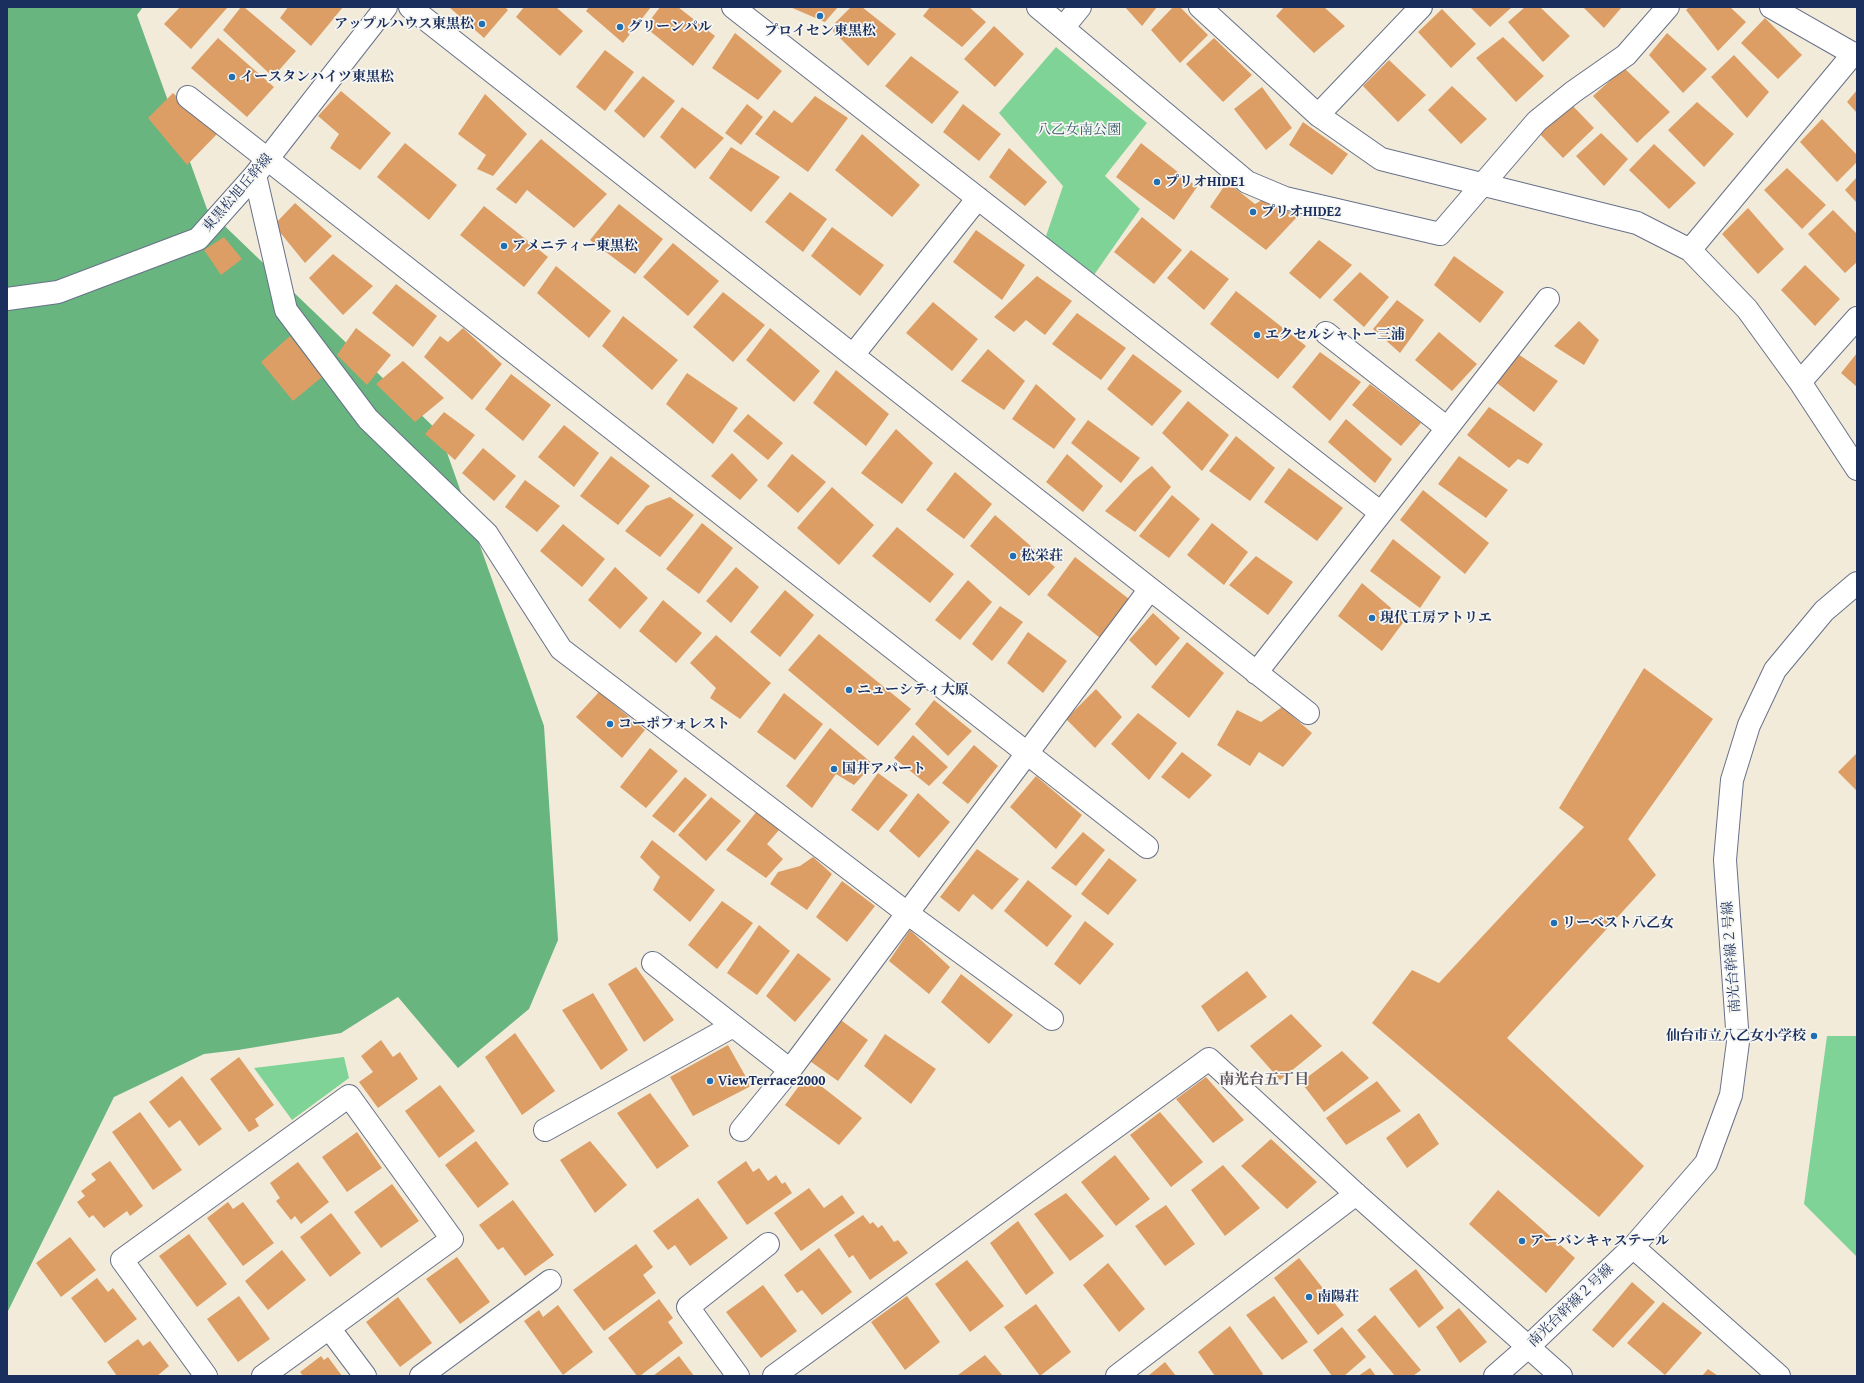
<!DOCTYPE html>
<html>
<head>
<meta charset="utf-8">
<style>
  body { margin:0 }
  #map { position:relative; width:1864px; height:1383px; overflow:hidden; background:#f3ebda; font-family:"Gentium Book Plus",serif }
  canvas { display:block }
  .frame { position:absolute; inset:0; border:8px solid #1b2f5e; pointer-events:none }
</style>
</head>
<body>
<div id="map">
<canvas width="1864" height="1383"></canvas>
<div class="frame"></div>
</div>
<script>
const g = document.querySelector('canvas').getContext('2d');
g.lineJoin = 'round';
function fillPath(path, color) { g.fillStyle = color; g.fill(path, 'evenodd'); }
const poly = rows => new Path2D(rows.map(r => 'M' + r).join(''));
function trace(path, color, width, dash) { g.strokeStyle = color; g.lineWidth = width; g.lineCap = dash ? 'butt' : 'round'; g.setLineDash(dash || []); g.stroke(path); }
function drawText(font, color, halo, rows, align = 'center') {
  g.font = font + ' "Gentium Book Plus","Noto Serif JP",serif'; g.lineWidth = 3.5; g.setLineDash([]); g.textBaseline = 'middle'; g.strokeStyle = halo; g.fillStyle = color; for (const [text, x, y, turn = 0] of rows) {
    g.save(); g.translate(x, y); g.rotate((+turn || 0) * Math.PI / 180); g.textAlign = isNaN(turn) ? turn : align; if (halo) g.strokeText(text, 0, 0); g.fillText(text, 0, 0); g.restore();
  }
}
fillPath(poly([
  [1056,47,1147,123,1105,176,1140,209,1094,275,1044,242,1063,186,999,113],
  [1827,1036,1857,1036,1857,1257,1804,1204],
  [344,1057,349,1078,292,1120,254,1068]
]), '#80d396');
fillPath(poly([
  [7,7,143,7,137,15,207,209,440,433,544,726,558,940,529,1009,458,1068,398,997,341,1033,238,1050,204,1054,114,1097,7,1313]
]), '#68b57f');
fillPath(poly([
  [180,7,226,7,227,8,191,49,164,24],
  [241,7,244,7,296,51,273,77,223,30],
  [288,7,343,7,311,46,280,18],
  [449,7,505,7,508,10,484,38],
  [524,7,556,7,583,31,560,56,516,17],
  [589,7,651,7,623,43,586,11],
  [660,7,678,7,715,36,693,66,645,27],
  [790,7,838,7,825,22],
  [851,7,862,7,896,34,868,66,830,28],
  [930,7,969,7,986,22,962,47,923,16],
  [1125,7,1157,7,1142,26],
  [1173,7,1180,7,1208,35,1180,63,1151,30],
  [1284,7,1324,7,1345,26,1314,53,1276,16],
  [1470,7,1512,7,1490,27],
  [1525,7,1540,7,1570,36,1543,62,1508,22],
  [1583,7,1622,7,1604,28],
  [1689,7,1730,7,1746,22,1718,51,1686,10],
  [1442,9,1476,44,1451,68,1418,32],
  [1765,18,1802,55,1778,79,1741,43],
  [994,26,1024,54,995,87,964,59],
  [735,33,782,71,758,100,712,68],
  [1667,33,1707,69,1683,93,1649,55],
  [1503,37,1544,76,1516,102,1476,58],
  [218,38,274,87,247,117,191,68],
  [1214,38,1252,75,1223,102,1186,64],
  [605,50,634,72,605,111,576,87],
  [1734,55,1769,92,1747,118,1711,77],
  [911,56,959,92,932,124,885,86],
  [1389,60,1426,95,1398,122,1363,86],
  [1624,68,1670,112,1637,143,1593,96],
  [643,76,675,101,644,138,614,111],
  [1452,86,1487,119,1461,144,1428,110],
  [1262,87,1292,128,1266,150,1234,109],
  [1857,90,1857,113,1847,102],
  [341,91,391,133,360,170,330,148,339,134,318,116],
  [173,93,217,134,187,165,148,118],
  [485,94,527,134,493,176,477,169,486,155,458,134],
  [815,96,848,118,808,172,755,134,774,110,792,123],
  [1697,102,1734,134,1704,167,1668,130],
  [747,104,763,117,741,145,725,133],
  [963,104,1001,134,979,161,943,132],
  [1572,105,1594,128,1563,158,1540,134],
  [682,107,724,138,695,169,660,137],
  [1822,119,1857,155,1857,162,1837,182,1800,142],
  [1303,122,1348,154,1332,175,1289,145],
  [1601,133,1628,159,1604,186,1576,156],
  [862,134,920,185,892,217,835,170],
  [541,139,607,194,574,228,527,190,516,204,496,189],
  [405,143,457,185,429,220,377,177],
  [1141,143,1197,187,1174,220,1116,177],
  [1654,144,1696,183,1669,209,1629,170],
  [731,147,780,177,751,212,709,178],
  [1009,148,1047,182,1025,206,989,177],
  [1787,168,1826,205,1802,229,1764,190],
  [1857,177,1857,203,1845,190],
  [1227,182,1255,204,1267,197,1297,217,1266,250,1210,207],
  [790,192,827,219,803,252,765,222],
  [295,203,332,236,305,263,274,225],
  [619,204,663,239,635,274,590,240],
  [484,206,548,257,524,287,460,235],
  [1748,208,1784,249,1758,274,1722,234],
  [1833,210,1857,234,1857,262,1845,273,1808,234],
  [1142,217,1182,250,1154,284,1114,252],
  [832,227,884,265,860,296,811,256],
  [976,230,1025,265,1002,300,953,262],
  [224,237,242,259,221,275,204,250],
  [1319,240,1352,265,1320,299,1289,273],
  [673,243,719,281,688,316,643,277],
  [1191,250,1229,279,1204,310,1167,278],
  [333,254,373,286,343,315,309,278],
  [1454,256,1504,292,1480,323,1434,285],
  [1805,265,1840,299,1815,326,1781,290],
  [556,266,611,311,589,338,537,293],
  [1360,272,1389,297,1364,327,1333,300],
  [1037,276,1072,301,1045,335,1026,320,1014,332,994,317],
  [396,284,437,316,413,347,372,313],
  [1236,291,1306,346,1278,379,1210,324],
  [723,292,765,325,733,362,693,327],
  [1397,300,1424,320,1400,353,1373,329],
  [933,302,978,339,952,371,906,333],
  [1077,313,1126,348,1101,380,1052,344],
  [623,316,678,360,652,390,602,346],
  [1579,321,1599,340,1584,365,1554,346],
  [356,328,391,355,367,385,337,355],
  [463,328,502,364,472,400,424,357,440,336,448,342],
  [770,328,820,371,794,402,746,360],
  [1439,332,1477,364,1452,391,1415,360],
  [290,336,322,377,293,401,261,362],
  [988,349,1025,381,1004,410,961,381],
  [1320,352,1361,382,1330,421,1292,387],
  [1857,353,1857,387,1841,373],
  [1133,354,1182,391,1152,426,1107,389],
  [1518,354,1558,381,1534,412,1497,383],
  [403,361,444,398,415,422,376,384],
  [836,370,889,414,866,446,813,403],
  [687,373,738,408,713,444,666,404],
  [511,374,551,405,523,441,485,409],
  [1036,384,1076,419,1054,449,1012,419],
  [1370,384,1421,423,1401,446,1352,405],
  [1188,401,1229,435,1202,471,1162,433],
  [1489,407,1543,444,1528,464,1518,459,1509,468,1467,435],
  [444,412,475,435,455,460,425,434],
  [748,414,783,443,768,460,733,431],
  [1346,419,1392,459,1375,483,1328,442],
  [1088,420,1140,458,1121,483,1071,443],
  [564,425,599,453,574,487,538,457],
  [896,429,933,463,902,504,861,473],
  [1236,436,1275,468,1250,501,1209,471],
  [483,448,516,476,494,501,462,473],
  [732,453,758,480,740,500,711,476],
  [792,454,826,482,798,513,767,486],
  [1067,454,1103,486,1083,512,1046,482],
  [611,456,650,486,618,525,580,496],
  [1459,456,1508,490,1486,518,1438,484],
  [1152,466,1171,487,1135,532,1105,511,1134,480],
  [1289,468,1343,508,1317,541,1264,502],
  [955,472,992,504,964,539,926,510],
  [525,480,560,506,537,532,505,507],
  [832,487,874,525,839,565,797,528],
  [1423,490,1489,543,1465,574,1400,520],
  [1172,495,1200,519,1169,558,1139,536],
  [670,497,694,515,660,557,625,531,646,506],
  [995,515,1055,567,1029,596,970,546],
  [702,523,733,548,699,594,666,569],
  [1212,523,1248,552,1224,585,1187,555],
  [563,524,605,559,582,587,540,551],
  [897,527,954,574,930,603,872,556],
  [1393,539,1441,577,1420,608,1370,571],
  [1256,556,1293,582,1268,615,1229,585],
  [1075,557,1129,599,1100,638,1047,595],
  [615,567,648,598,620,629,588,600],
  [736,567,759,587,731,623,706,601],
  [968,580,992,602,960,640,935,620],
  [1362,583,1405,620,1382,651,1338,616],
  [785,590,814,615,780,657,750,632],
  [663,600,702,633,676,663,639,631],
  [1000,606,1023,622,992,661,972,644],
  [1153,613,1180,638,1156,666,1129,640],
  [1028,632,1067,661,1043,693,1007,663],
  [819,634,911,709,878,746,788,670],
  [716,635,771,683,740,719,710,698,716,688,690,663],
  [1187,642,1224,673,1189,718,1151,687],
  [1644,668,1713,719,1628,839,1656,875,1507,1038,1644,1166,1599,1217,1372,1023,1412,970,1439,983,1584,827,1559,808],
  [1096,689,1122,717,1095,748,1066,719],
  [599,692,645,730,622,758,576,717],
  [784,693,823,724,795,760,757,732],
  [934,700,972,731,948,756,915,724],
  [1282,707,1312,733,1283,767,1259,752,1250,766,1217,745,1237,710,1261,722],
  [1138,713,1177,743,1149,780,1111,744],
  [830,728,873,764,854,785,836,774,812,808,786,786],
  [913,735,948,767,929,786,894,758],
  [974,745,998,766,968,804,942,783],
  [650,748,678,771,646,808,620,787],
  [1182,752,1212,775,1189,799,1161,777],
  [1857,753,1857,791,1838,772],
  [878,773,908,795,878,831,851,810],
  [1036,776,1082,815,1056,849,1010,807],
  [685,777,707,795,674,833,652,816],
  [918,793,950,822,919,858,889,831],
  [711,797,741,821,706,861,678,835],
  [757,811,779,830,767,844,783,859,766,878,726,850],
  [1083,832,1105,850,1076,886,1051,868],
  [652,840,715,890,690,922,653,890,660,877,640,857],
  [977,849,1019,879,992,910,973,894,959,912,940,897],
  [813,857,832,874,807,910,770,884,778,872,800,866],
  [1109,858,1137,880,1108,915,1081,894],
  [1028,880,1072,916,1047,947,1004,911],
  [842,881,875,906,847,942,816,917],
  [722,901,753,923,717,969,688,945],
  [1085,921,1114,944,1080,985,1054,964],
  [759,925,790,951,757,995,727,973],
  [910,930,950,967,929,994,889,961],
  [798,953,831,979,795,1022,766,996],
  [636,967,674,1020,644,1042,608,984],
  [1247,971,1267,997,1218,1032,1201,1006],
  [961,974,1013,1015,989,1044,941,1002],
  [593,993,628,1050,601,1070,562,1010],
  [1291,1014,1322,1046,1280,1080,1250,1046],
  [838,1018,868,1040,838,1081,807,1059],
  [515,1033,555,1091,522,1115,485,1057],
  [885,1034,936,1069,911,1104,864,1066],
  [381,1040,393,1057,400,1052,418,1079,378,1108,359,1082,373,1072,361,1056],
  [728,1045,751,1086,693,1116,670,1077],
  [1342,1051,1369,1078,1324,1112,1301,1082],
  [239,1057,274,1105,255,1119,259,1126,249,1132,210,1079],
  [807,1075,862,1118,839,1145,785,1105],
  [182,1076,222,1129,199,1146,180,1120,169,1128,149,1102],
  [1206,1077,1244,1120,1213,1143,1176,1099],
  [1377,1081,1401,1111,1346,1145,1326,1118],
  [440,1085,475,1131,439,1158,405,1111],
  [650,1093,689,1146,657,1169,617,1113],
  [140,1112,182,1170,153,1190,112,1132],
  [1160,1112,1203,1162,1171,1187,1130,1135],
  [1419,1113,1439,1144,1407,1168,1386,1138],
  [357,1132,382,1168,347,1192,322,1157],
  [1271,1139,1317,1182,1287,1209,1241,1166],
  [476,1141,509,1184,478,1208,445,1165],
  [590,1141,627,1185,595,1213,560,1160],
  [1115,1155,1150,1199,1116,1226,1081,1182],
  [110,1161,143,1206,130,1216,127,1211,104,1228,93,1215,89,1218,77,1202,85,1196,81,1191,96,1180,91,1174],
  [746,1161,753,1172,759,1168,768,1181,776,1175,782,1184,785,1182,792,1193,747,1225,717,1182],
  [298,1162,329,1202,301,1224,295,1216,291,1220,276,1201,280,1198,270,1183],
  [1223,1165,1260,1208,1225,1236,1191,1190],
  [392,1184,419,1221,381,1248,354,1212],
  [809,1188,824,1208,842,1195,855,1213,801,1251,774,1213],
  [1498,1190,1575,1258,1546,1293,1469,1224],
  [1066,1193,1104,1236,1070,1261,1034,1214],
  [698,1198,728,1238,690,1266,675,1245,668,1250,653,1231],
  [513,1200,554,1255,525,1276,503,1247,498,1250,479,1225],
  [228,1202,233,1209,243,1202,274,1243,243,1266,207,1218],
  [1166,1205,1195,1244,1165,1266,1135,1226],
  [331,1213,361,1253,330,1277,300,1237],
  [863,1215,870,1224,873,1222,878,1228,882,1225,894,1242,898,1240,908,1253,870,1280,853,1255,849,1258,834,1235],
  [1018,1221,1054,1273,1026,1295,990,1243],
  [189,1234,227,1284,197,1307,159,1256],
  [70,1237,96,1270,61,1297,36,1263],
  [636,1244,653,1267,643,1275,656,1293,604,1331,573,1290],
  [819,1248,852,1292,822,1315,802,1290,797,1293,784,1275],
  [282,1250,306,1280,268,1310,245,1281],
  [457,1257,490,1302,460,1324,426,1279],
  [1299,1258,1344,1315,1318,1335,1274,1278],
  [967,1260,1004,1306,970,1332,935,1284],
  [1108,1263,1145,1309,1119,1332,1083,1285],
  [1416,1269,1444,1308,1419,1328,1389,1289],
  [97,1278,108,1292,113,1288,137,1319,105,1343,71,1298],
  [1632,1282,1655,1302,1613,1348,1592,1330],
  [763,1285,797,1331,761,1358,726,1312],
  [239,1296,270,1339,238,1362,207,1319],
  [907,1296,940,1342,905,1370,871,1322],
  [1274,1296,1308,1342,1282,1360,1246,1315],
  [398,1297,432,1343,400,1367,366,1322],
  [659,1299,673,1318,668,1322,683,1343,640,1376,637,1376,608,1338],
  [1663,1302,1702,1333,1665,1375,1627,1343],
  [1036,1304,1071,1352,1040,1376,1004,1327],
  [558,1305,593,1352,563,1375,524,1321,539,1310,543,1317],
  [1459,1308,1487,1342,1460,1363,1436,1327],
  [1375,1315,1421,1370,1413,1376,1395,1376,1357,1330],
  [1230,1326,1263,1374,1261,1376,1215,1376,1198,1352],
  [1342,1327,1366,1357,1344,1376,1332,1376,1313,1350],
  [138,1339,143,1346,150,1341,169,1366,157,1376,117,1376,107,1362],
  [985,1355,1003,1376,959,1376,958,1375],
  [321,1356,324,1360,328,1357,342,1376,303,1376,300,1372],
  [679,1356,694,1376,653,1376],
  [1165,1362,1176,1376,1148,1376],
  [1370,1368,1376,1376,1358,1376],
  [1708,1369,1718,1376,1702,1376]
]), '#dc9e64');
const minor = poly([
  [410,7,1308,713],
  [733,7,1381,513],
  [1038,7,1063,28],
  [1080,7,1063,28,1247,182,1285,198,1440,234,1537,121,1573,92,1626,55,1668,7],
  [1200,7,1318,115,1381,159,1637,223,1690,250,1747,309,1800,382,1857,469],
  [1771,7,1857,56],
  [188,97,1147,847],
  [1318,115,1421,7],
  [255,175,286,310,368,419,487,534,561,649,907,913,1052,1019],
  [1690,250,1854,53],
  [1326,333,1447,428],
  [853,355,978,198],
  [1800,382,1857,318],
  [1256,673,1548,299],
  [653,963,790,1070,741,1130],
  [790,1070,1150,589],
  [545,1130,733,1026],
  [1633,1247,1779,1376],
  [329,1328,365,1376],
  [206,1376,122,1260,349,1096,452,1239,263,1376],
  [421,1376,550,1281],
  [738,1376,688,1307,768,1244],
  [774,1376,1209,1059,1356,1194,1561,1376],
  [1117,1376,1356,1194]
]);
const tertiary = poly([
  [7,299,58,292,198,239,255,175,386,7],
  [1495,1376,1528,1347,1633,1247,1706,1163,1731,1095,1738,1042,1725,860,1732,780,1749,725,1775,670,1824,611,1857,583]
]);
trace(minor, '#677189', 24);
trace(tertiary, '#677189', 24);
trace(minor, '#fff', 22);
trace(tertiary, '#fff', 22);
for (const [x, y, r, color] of [
  [820,16,4,"#1f6fb2"],
  [482,24,4,"#1f6fb2"],
  [620,27,4,"#1f6fb2"],
  [232,77,4,"#1f6fb2"],
  [1157,182,4,"#1f6fb2"],
  [1253,212,4,"#1f6fb2"],
  [504,246,4,"#1f6fb2"],
  [1257,335,4,"#1f6fb2"],
  [1013,556,4,"#1f6fb2"],
  [1372,618,4,"#1f6fb2"],
  [849,690,4,"#1f6fb2"],
  [610,724,4,"#1f6fb2"],
  [834,769,4,"#1f6fb2"],
  [1554,923,4,"#1f6fb2"],
  [1814,1036,4,"#1f6fb2"],
  [710,1081,4,"#1f6fb2"],
  [1522,1241,4,"#1f6fb2"],
  [1309,1297,4,"#1f6fb2"]
]) { const dot = new Path2D(); dot.arc(x, y, r, 0, 2 * Math.PI); g.fillStyle = color; g.fill(dot); trace(dot, '#f6f6f2', 1.5); }
drawText('bold 14px', '#1b2f5e', '#f6f6f2', [
  ["アップルハウス東黒松",474,24,"right"],
  ["グリーンパル",628,27],
  ["プロイセン東黒松",820,31,"center"],
  ["イースタンハイツ東黒松",240,77],
  ["プリオHIDE1",1165,182],
  ["プリオHIDE2",1261,212],
  ["アメニティー東黒松",512,246],
  ["エクセルシャトー三浦",1265,335],
  ["松栄荘",1021,556],
  ["現代工房アトリエ",1380,618],
  ["ニューシティ大原",857,690],
  ["コーポフォレスト",618,724],
  ["国井アパート",842,769],
  ["リーベスト八乙女",1562,923],
  ["仙台市立八乙女小学校",1806,1036,"right"],
  ["ViewTerrace2000",718,1081],
  ["アーバンキャステール",1530,1241],
  ["南陽荘",1317,1297]
], 'left');
drawText('14px', '#34586c', '#f6f6f2', [
  ["八乙女南公園",1079,130]
]);
drawText('14px', '#1b2f5e', '#f6f6f2', [
  ["東黒松旭丘幹線",238,193,-49],
  ["南光台幹線２号線",1732,957,-94],
  ["南光台幹線２号線",1571,1306,-44]
]);
drawText('bold 15px', '#5f5660', '#f6f6f2', [
  ["南光台五丁目",1264,1080]
]);
</script>
</body>
</html>
